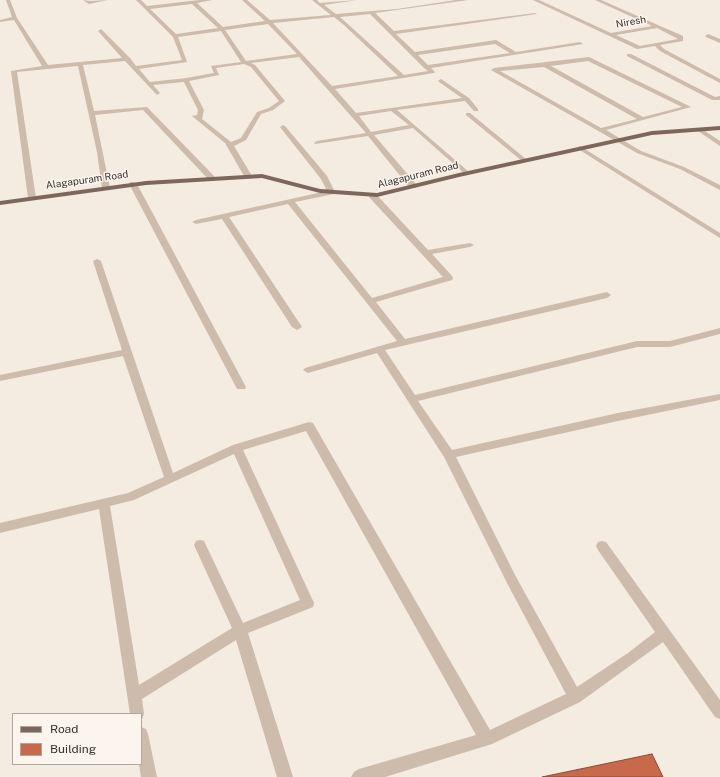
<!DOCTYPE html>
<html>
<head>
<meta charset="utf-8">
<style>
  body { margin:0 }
  #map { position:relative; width:720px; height:777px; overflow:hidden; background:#f4ebe1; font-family:"Public Sans",sans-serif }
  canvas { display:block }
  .legend { position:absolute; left:12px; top:713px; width:130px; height:52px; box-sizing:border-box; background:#fbf5ee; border:1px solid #aea6a0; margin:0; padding:5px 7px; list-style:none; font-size:12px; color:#3b302b }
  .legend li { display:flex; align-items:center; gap:8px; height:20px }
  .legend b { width:20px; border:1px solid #aea6a0 }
</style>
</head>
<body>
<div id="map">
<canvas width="720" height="777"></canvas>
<ul class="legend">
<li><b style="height:5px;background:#7d675c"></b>Road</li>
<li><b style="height:11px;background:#c8694b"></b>Building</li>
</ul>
</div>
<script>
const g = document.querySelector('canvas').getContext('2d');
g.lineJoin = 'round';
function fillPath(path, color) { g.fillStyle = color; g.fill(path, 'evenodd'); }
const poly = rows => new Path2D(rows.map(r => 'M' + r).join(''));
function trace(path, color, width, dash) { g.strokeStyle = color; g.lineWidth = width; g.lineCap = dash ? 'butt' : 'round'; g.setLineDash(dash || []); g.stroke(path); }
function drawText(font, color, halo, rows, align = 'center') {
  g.font = font + ' "Public Sans",sans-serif'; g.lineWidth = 3; g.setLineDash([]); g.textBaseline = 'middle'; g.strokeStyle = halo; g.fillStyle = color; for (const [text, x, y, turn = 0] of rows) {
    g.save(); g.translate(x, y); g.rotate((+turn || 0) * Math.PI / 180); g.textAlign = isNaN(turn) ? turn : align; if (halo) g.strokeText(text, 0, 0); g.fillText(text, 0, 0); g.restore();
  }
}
const building = poly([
  [652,754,663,777,542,777,652,754]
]);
fillPath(building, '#c8694b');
trace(building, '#8c4a34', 1);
fillPath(poly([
  [6,0,10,0,17,18,48,65,122,58,99,32,98,31,101,29,130,58,136,66,182,60,173,37,136,0,141,0,147,6,199,0,212,0,197,3,223,27,265,21,242,0,247,0,270,20,331,15,312,0,317,0,320,3,357,0,324,5,336,14,397,9,456,0,468,0,375,13,394,31,535,13,537,14,396,34,415,52,496,40,516,52,580,42,583,44,431,68,435,72,434,73,335,89,356,113,462,98,439,82,438,81,441,79,469,98,478,109,478,111,474,111,465,101,397,110,469,172,469,174,465,174,413,128,374,135,416,184,416,188,410,188,368,136,315,144,314,143,317,141,366,133,299,57,251,63,255,65,285,101,273,110,261,114,246,140,234,146,252,176,248,178,244,176,225,143,192,116,197,115,198,110,184,82,153,85,160,93,157,95,125,61,83,65,94,111,147,107,216,178,215,180,209,180,143,110,95,115,110,188,106,190,102,188,97,152,78,66,17,72,36,198,32,200,28,198,11,71,42,66,14,20,0,22,0,20,12,17,6,0],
  [192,4,218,28,176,34,150,9,192,4],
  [370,14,424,68,428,71,404,75,340,17,370,14],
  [334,17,344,25,398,76,332,86,273,23,334,17],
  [268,24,297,54,246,61,225,30,268,24],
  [221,31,241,62,211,66,214,73,186,78,150,82,139,69,187,62,178,37,221,31],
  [495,44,510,53,428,65,418,55,495,44],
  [244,64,251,67,279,101,269,108,257,112,241,138,231,142,202,119,204,110,189,81,219,75,216,68,244,64],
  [391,111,409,125,371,132,359,116,391,111],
  [83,0,90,1,108,0,89,4,83,0],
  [533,0,539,0,611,33,652,26,595,0,601,0,683,36,683,41,660,45,664,49,720,79,720,83,660,51,655,46,637,49,533,0],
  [657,28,678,39,640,46,616,35,657,28],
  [708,34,720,39,720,43,706,37,705,36,708,34],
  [627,54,631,54,715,97,720,96,720,100,712,100,627,56,627,54],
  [589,57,691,107,606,130,641,151,684,167,720,185,720,190,680,169,637,153,491,70,494,68,589,57],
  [588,61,682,107,643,117,551,66,588,61],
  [544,67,637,119,601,128,500,71,544,67],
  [466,113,470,113,526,159,526,161,522,161,466,115,466,113],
  [283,125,285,126,327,176,335,192,334,194,295,202,372,298,443,277,369,197,369,193,375,193,428,250,470,243,474,245,470,247,432,254,452,276,453,278,452,280,376,302,405,339,607,292,611,295,607,298,385,350,415,395,637,341,670,341,720,328,720,334,670,347,637,347,418,401,452,450,618,413,720,394,720,400,618,421,456,457,515,575,577,687,628,653,655,632,598,550,596,546,598,542,602,541,606,542,720,700,720,719,715,717,663,642,580,702,492,744,385,777,351,777,354,772,359,769,476,735,306,431,243,450,314,603,313,607,248,633,293,777,277,777,236,640,142,699,144,714,142,719,141,719,141,714,130,714,99,509,0,533,0,523,128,493,164,477,123,356,0,381,0,375,122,350,93,261,97,259,101,261,173,473,233,445,309,422,313,423,490,730,566,694,507,583,444,457,377,353,308,373,303,370,305,368,397,341,288,204,229,217,302,327,297,330,292,327,222,219,196,224,192,222,196,220,327,191,321,179,280,127,283,125],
  [234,454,300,600,243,623,204,541,200,540,196,541,194,545,232,628,139,685,110,506,134,500,234,454],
  [698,129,702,129,720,141,720,146,698,131,698,129],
  [580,146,720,233,720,238,578,149,578,147,580,146],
  [130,182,133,182,137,184,246,387,245,389,237,389,236,387,129,184,130,182],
  [141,727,146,729,148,734,157,777,141,777,139,764,141,764,141,727]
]), '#cdbbac');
fillPath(poly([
  [720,126,720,130,652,135,459,177,377,197,320,193,262,178,146,185,0,205,0,201,146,181,262,174,320,189,377,193,459,173,652,131,720,126]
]), '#7d675c');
drawText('10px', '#3b302b', '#fbf5ee', [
  ["Niresh",631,22,-10],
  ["Alagapuram Road",418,175,-14],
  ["Alagapuram Road",87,180,-8]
]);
</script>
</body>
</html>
